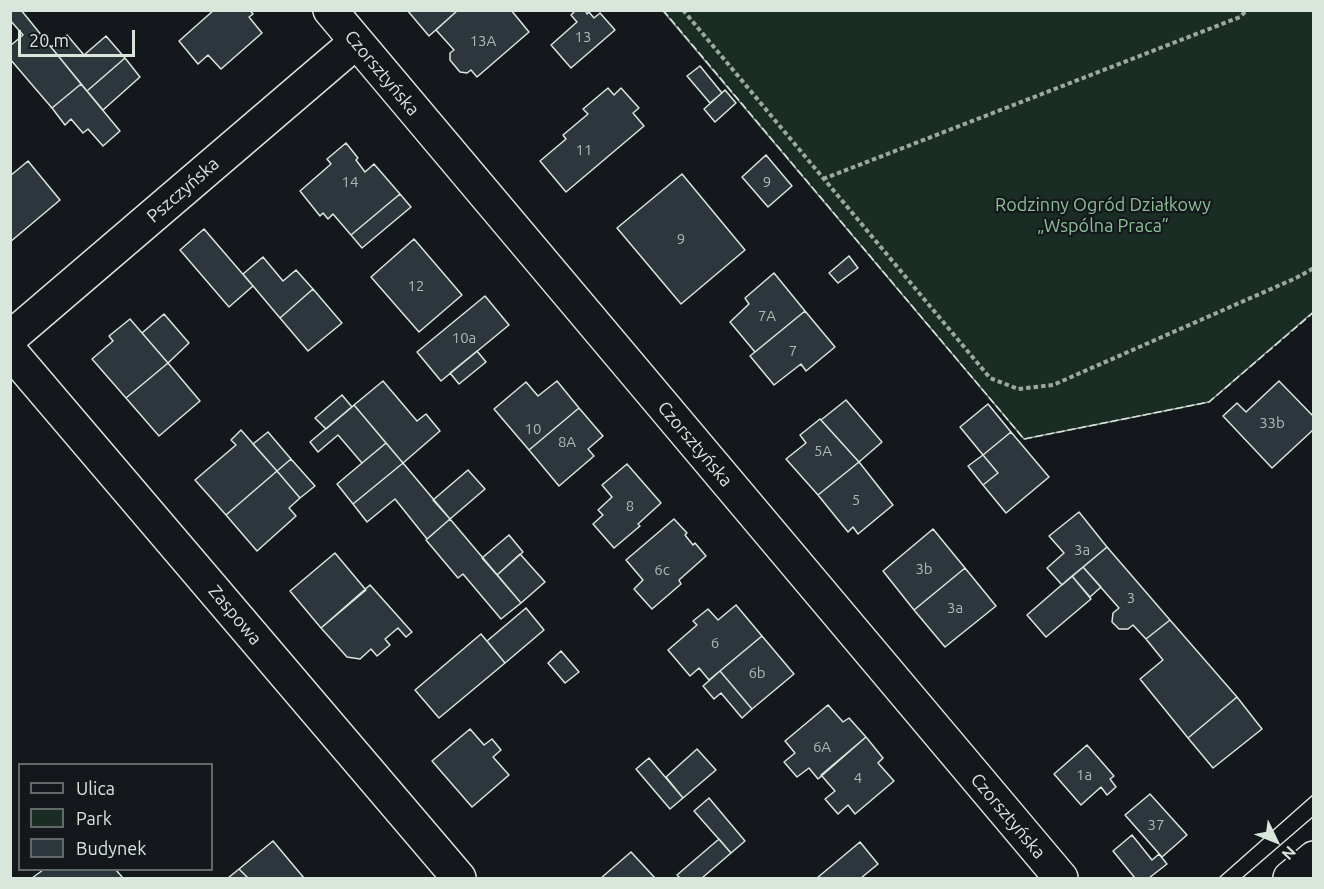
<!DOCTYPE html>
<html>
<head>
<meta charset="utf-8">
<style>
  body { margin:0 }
  #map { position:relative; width:1324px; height:889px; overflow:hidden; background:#14181c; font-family:Ubuntu,sans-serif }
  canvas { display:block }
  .frame { position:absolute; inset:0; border:12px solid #d8e6dc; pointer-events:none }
  .legend { position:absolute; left:18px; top:763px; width:195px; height:108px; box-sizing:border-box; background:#14181c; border:2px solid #626a69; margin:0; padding:8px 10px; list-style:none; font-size:18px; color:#d8e6dc }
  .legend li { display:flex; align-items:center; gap:12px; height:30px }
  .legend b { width:30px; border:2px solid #626a69 }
  .north { position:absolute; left:1246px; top:811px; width:60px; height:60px; -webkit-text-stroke:4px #14181c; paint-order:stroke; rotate:133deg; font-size:16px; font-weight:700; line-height:24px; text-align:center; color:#d8e6dc }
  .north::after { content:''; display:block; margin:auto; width:21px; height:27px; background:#d8e6dc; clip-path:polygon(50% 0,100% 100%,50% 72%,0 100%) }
  .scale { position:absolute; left:18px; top:30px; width:117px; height:27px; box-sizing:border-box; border:3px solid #d8e6dc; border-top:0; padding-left:8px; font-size:18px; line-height:21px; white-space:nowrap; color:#d8e6dc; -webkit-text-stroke:4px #14181c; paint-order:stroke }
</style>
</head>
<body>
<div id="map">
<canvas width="1324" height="889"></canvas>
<div class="frame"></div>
<ul class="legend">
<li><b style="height:8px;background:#14181c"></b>Ulica</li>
<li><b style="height:16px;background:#1a2d24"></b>Park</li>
<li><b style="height:16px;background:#2c363c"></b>Budynek</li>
</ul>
<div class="north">N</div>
<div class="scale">20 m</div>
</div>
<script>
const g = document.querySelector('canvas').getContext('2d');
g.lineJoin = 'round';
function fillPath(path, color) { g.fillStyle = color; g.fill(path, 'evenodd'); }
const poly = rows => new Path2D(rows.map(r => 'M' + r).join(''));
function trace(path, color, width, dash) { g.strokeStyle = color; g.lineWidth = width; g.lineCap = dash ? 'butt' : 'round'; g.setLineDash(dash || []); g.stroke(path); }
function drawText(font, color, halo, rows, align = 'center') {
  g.font = font + ' Ubuntu,sans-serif'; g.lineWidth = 4.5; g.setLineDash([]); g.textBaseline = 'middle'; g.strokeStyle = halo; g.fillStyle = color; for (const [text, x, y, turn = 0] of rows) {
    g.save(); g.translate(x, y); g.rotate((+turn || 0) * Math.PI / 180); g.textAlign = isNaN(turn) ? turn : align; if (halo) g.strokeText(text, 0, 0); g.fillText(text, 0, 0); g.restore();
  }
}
const green = poly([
  [663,11,1313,11,1313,312,1209,402,1024,439,663,11]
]);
fillPath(green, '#1a2d24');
trace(green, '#939e99', 1.5);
const building = poly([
  [10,10,21,10,81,84,52,108,10,59,10,46,23,35,10,20,10,10],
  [214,10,250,10,253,14,249,17,262,33,221,69,208,55,198,64,179,41,214,10],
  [407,10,458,10,429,36,407,10],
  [458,10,511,10,529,32,477,77,471,70,467,73,460,72,450,60,450,53,454,50,436,30,458,10],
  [576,10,585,10,587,14,589,12,594,18,600,13,615,30,571,68,551,45,577,22,571,15,576,10],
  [67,35,84,55,106,36,125,58,87,91,51,47,67,35],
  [125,58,140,77,103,110,87,91,125,58],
  [700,66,722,93,710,103,687,76,700,66],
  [81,84,120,131,103,146,88,129,83,133,71,119,65,125,52,108,81,84],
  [608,88,614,95,621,88,639,108,633,113,644,126,566,192,540,161,566,139,563,135,588,114,583,109,608,88],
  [725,90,736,103,715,122,704,109,725,90],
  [346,143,358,158,356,160,365,172,374,164,400,194,351,235,333,214,328,219,323,213,320,216,300,191,331,164,327,159,346,143],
  [766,155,792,186,768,207,742,177,766,155],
  [28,161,60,200,10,242,10,176,28,161],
  [682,174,745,250,681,304,617,228,682,174],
  [400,194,411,207,362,248,351,235,400,194],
  [204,229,253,286,229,307,180,250,204,229],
  [414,239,462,295,419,332,371,277,414,239],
  [849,256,858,268,838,283,829,273,849,256],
  [263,257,283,281,296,270,313,289,280,318,243,274,263,257],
  [774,273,805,311,755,352,730,322,749,304,745,298,774,273],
  [313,289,342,323,308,351,280,318,313,289],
  [485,296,509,325,441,381,417,352,485,296],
  [805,311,835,347,806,371,801,364,774,385,750,356,805,311],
  [164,314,189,343,168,363,142,333,164,314],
  [130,319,168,363,126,398,92,359,113,341,109,336,130,319],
  [477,351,486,362,459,384,450,373,477,351],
  [168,363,200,401,159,436,126,398,168,363],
  [383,381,417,421,426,414,440,431,403,463,354,405,383,381],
  [557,381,579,408,529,450,494,409,526,382,538,396,557,381],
  [1279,381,1314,417,1314,429,1272,468,1223,416,1237,403,1246,412,1279,381],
  [342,395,352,407,326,429,315,418,342,395],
  [846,400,882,442,859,462,821,420,846,400],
  [988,404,1011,432,983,455,960,427,988,404],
  [354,405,386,443,362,463,338,435,318,452,310,442,354,405],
  [579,408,603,436,588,449,594,456,559,486,529,450,579,408],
  [820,419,859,462,818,495,786,459,806,443,800,435,820,419],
  [241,430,277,471,226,515,195,480,236,445,231,440,241,430],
  [268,432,291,459,277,471,253,444,268,432],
  [1011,432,1049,477,1006,513,983,485,998,473,983,455,1011,432],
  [386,443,403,463,353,504,337,484,386,443],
  [983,455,998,473,983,485,968,466,983,455],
  [291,459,315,486,300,498,277,471,291,459],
  [859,462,893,505,858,534,853,527,848,532,818,495,859,462],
  [403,463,450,519,427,539,395,499,367,522,353,504,403,463],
  [627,464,661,503,638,524,640,526,614,548,593,524,603,515,598,510,612,497,602,485,627,464],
  [468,470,485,489,450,519,433,500,468,470],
  [277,471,300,498,289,508,296,516,257,551,226,515,277,471],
  [1079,512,1107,547,1062,585,1047,568,1064,553,1049,536,1079,512],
  [450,519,521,603,501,619,463,574,458,578,426,540,450,519],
  [674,519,687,533,685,535,693,545,695,543,706,556,679,580,681,584,652,609,634,589,643,580,626,560,674,519],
  [933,529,965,568,914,610,883,571,933,529],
  [509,535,523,552,497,575,482,558,509,535],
  [1107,547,1170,620,1146,639,1133,625,1128,629,1119,629,1112,622,1113,613,1119,608,1083,567,1107,547],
  [335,553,366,590,321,628,290,591,335,553],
  [520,554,545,582,521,603,497,575,520,554],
  [1083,567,1101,587,1090,597,1072,576,1083,567],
  [965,568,996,606,945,647,914,610,965,568],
  [1072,576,1091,599,1046,637,1027,615,1072,576],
  [370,585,412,632,406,637,398,628,385,639,390,645,377,656,371,649,360,659,347,657,321,628,370,585],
  [736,605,762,636,709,680,699,668,690,676,668,650,697,625,693,621,708,609,718,620,736,605],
  [526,608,544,630,505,663,487,641,526,608],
  [1170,620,1237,697,1188,738,1140,679,1163,660,1146,639,1170,620],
  [481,634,505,663,439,718,415,690,481,634],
  [762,636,794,674,752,709,720,671,762,636],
  [561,651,579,672,565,683,548,663,561,651],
  [720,671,752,709,742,718,721,693,714,699,703,686,720,671],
  [1237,697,1262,729,1213,768,1188,738,1237,697],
  [828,705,843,722,849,718,866,737,818,779,809,768,797,777,784,762,795,753,785,741,828,705],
  [470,729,484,745,492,739,501,750,493,757,509,775,472,807,432,761,470,729],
  [866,737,883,758,878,763,894,781,855,814,848,805,838,814,825,799,835,791,821,775,866,737],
  [1087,745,1114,776,1110,779,1116,787,1107,795,1101,787,1081,805,1054,774,1087,745],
  [697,749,716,770,683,798,666,777,697,749],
  [649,758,683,798,670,809,636,769,649,758],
  [1150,794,1187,835,1162,857,1125,815,1150,794],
  [709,798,745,841,731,853,694,811,709,798],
  [1132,835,1152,860,1159,854,1167,864,1149,878,1135,878,1113,851,1132,835],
  [719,839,731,853,702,878,680,878,677,875,719,839],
  [273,841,304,878,248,878,239,869,273,841],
  [860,842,878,864,861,878,817,878,860,842],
  [631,852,655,878,601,878,631,852],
  [239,869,248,878,228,878,239,869],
  [43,870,116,870,123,878,32,878,43,870]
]);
fillPath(building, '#2c363c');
trace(building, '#d8e6dc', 1.5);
const street = poly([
  [330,10,1061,878],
  [10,338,356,42],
  [10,351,459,878]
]);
const secondary = poly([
  [1290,878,1314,858]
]);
trace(street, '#d8e6dc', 36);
trace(secondary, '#d8e6dc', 36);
trace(poly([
  [683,10,990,378,1018,389,1053,385,1296,278,1314,268],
  [823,179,1240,17,1247,10]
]), '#9da8a2', 4, [4.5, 3]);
trace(street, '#14181c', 33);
trace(secondary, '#14181c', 33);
trace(poly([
  [1219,878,1314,794],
  [1242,878,1314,816]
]), '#d8e6dc', 1.5);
trace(poly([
  [663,10,1024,439,1209,402,1314,312]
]), '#d8e6dc', 1.5, [8, 3]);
drawText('15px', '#adbab4', null, [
  ["13",583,37],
  ["13A",483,41],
  ["11",584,150],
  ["14",350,182],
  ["9",767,182],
  ["9",681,239],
  ["12",416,286],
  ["7A",767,316],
  ["10a",464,338],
  ["7",793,351],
  ["33b",1272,423],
  ["10",533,429],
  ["8A",567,442],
  ["5A",823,451],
  ["5",856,500],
  ["8",630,506],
  ["3a",1082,550],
  ["3b",924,569],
  ["6c",662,570],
  ["3",1131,598],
  ["3a",955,608],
  ["6",715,643],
  ["6b",757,673],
  ["6A",822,747],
  ["1a",1084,775],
  ["4",858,778],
  ["37",1156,825]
]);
drawText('18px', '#d8e6dc', '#14181c', [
  ["Czorsztyńska",382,73,50],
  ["Pszczyńska",183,190,-41],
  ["Czorsztyńska",695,444,50],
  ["Zaspowa",235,615,50],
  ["Czorsztyńska",1008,816,50]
]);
drawText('18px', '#8ac095', '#14181c', [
  ["Rodzinny Ogród Działkowy",1103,205],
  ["„Wspólna Praca”",1103,226]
]);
</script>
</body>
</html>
